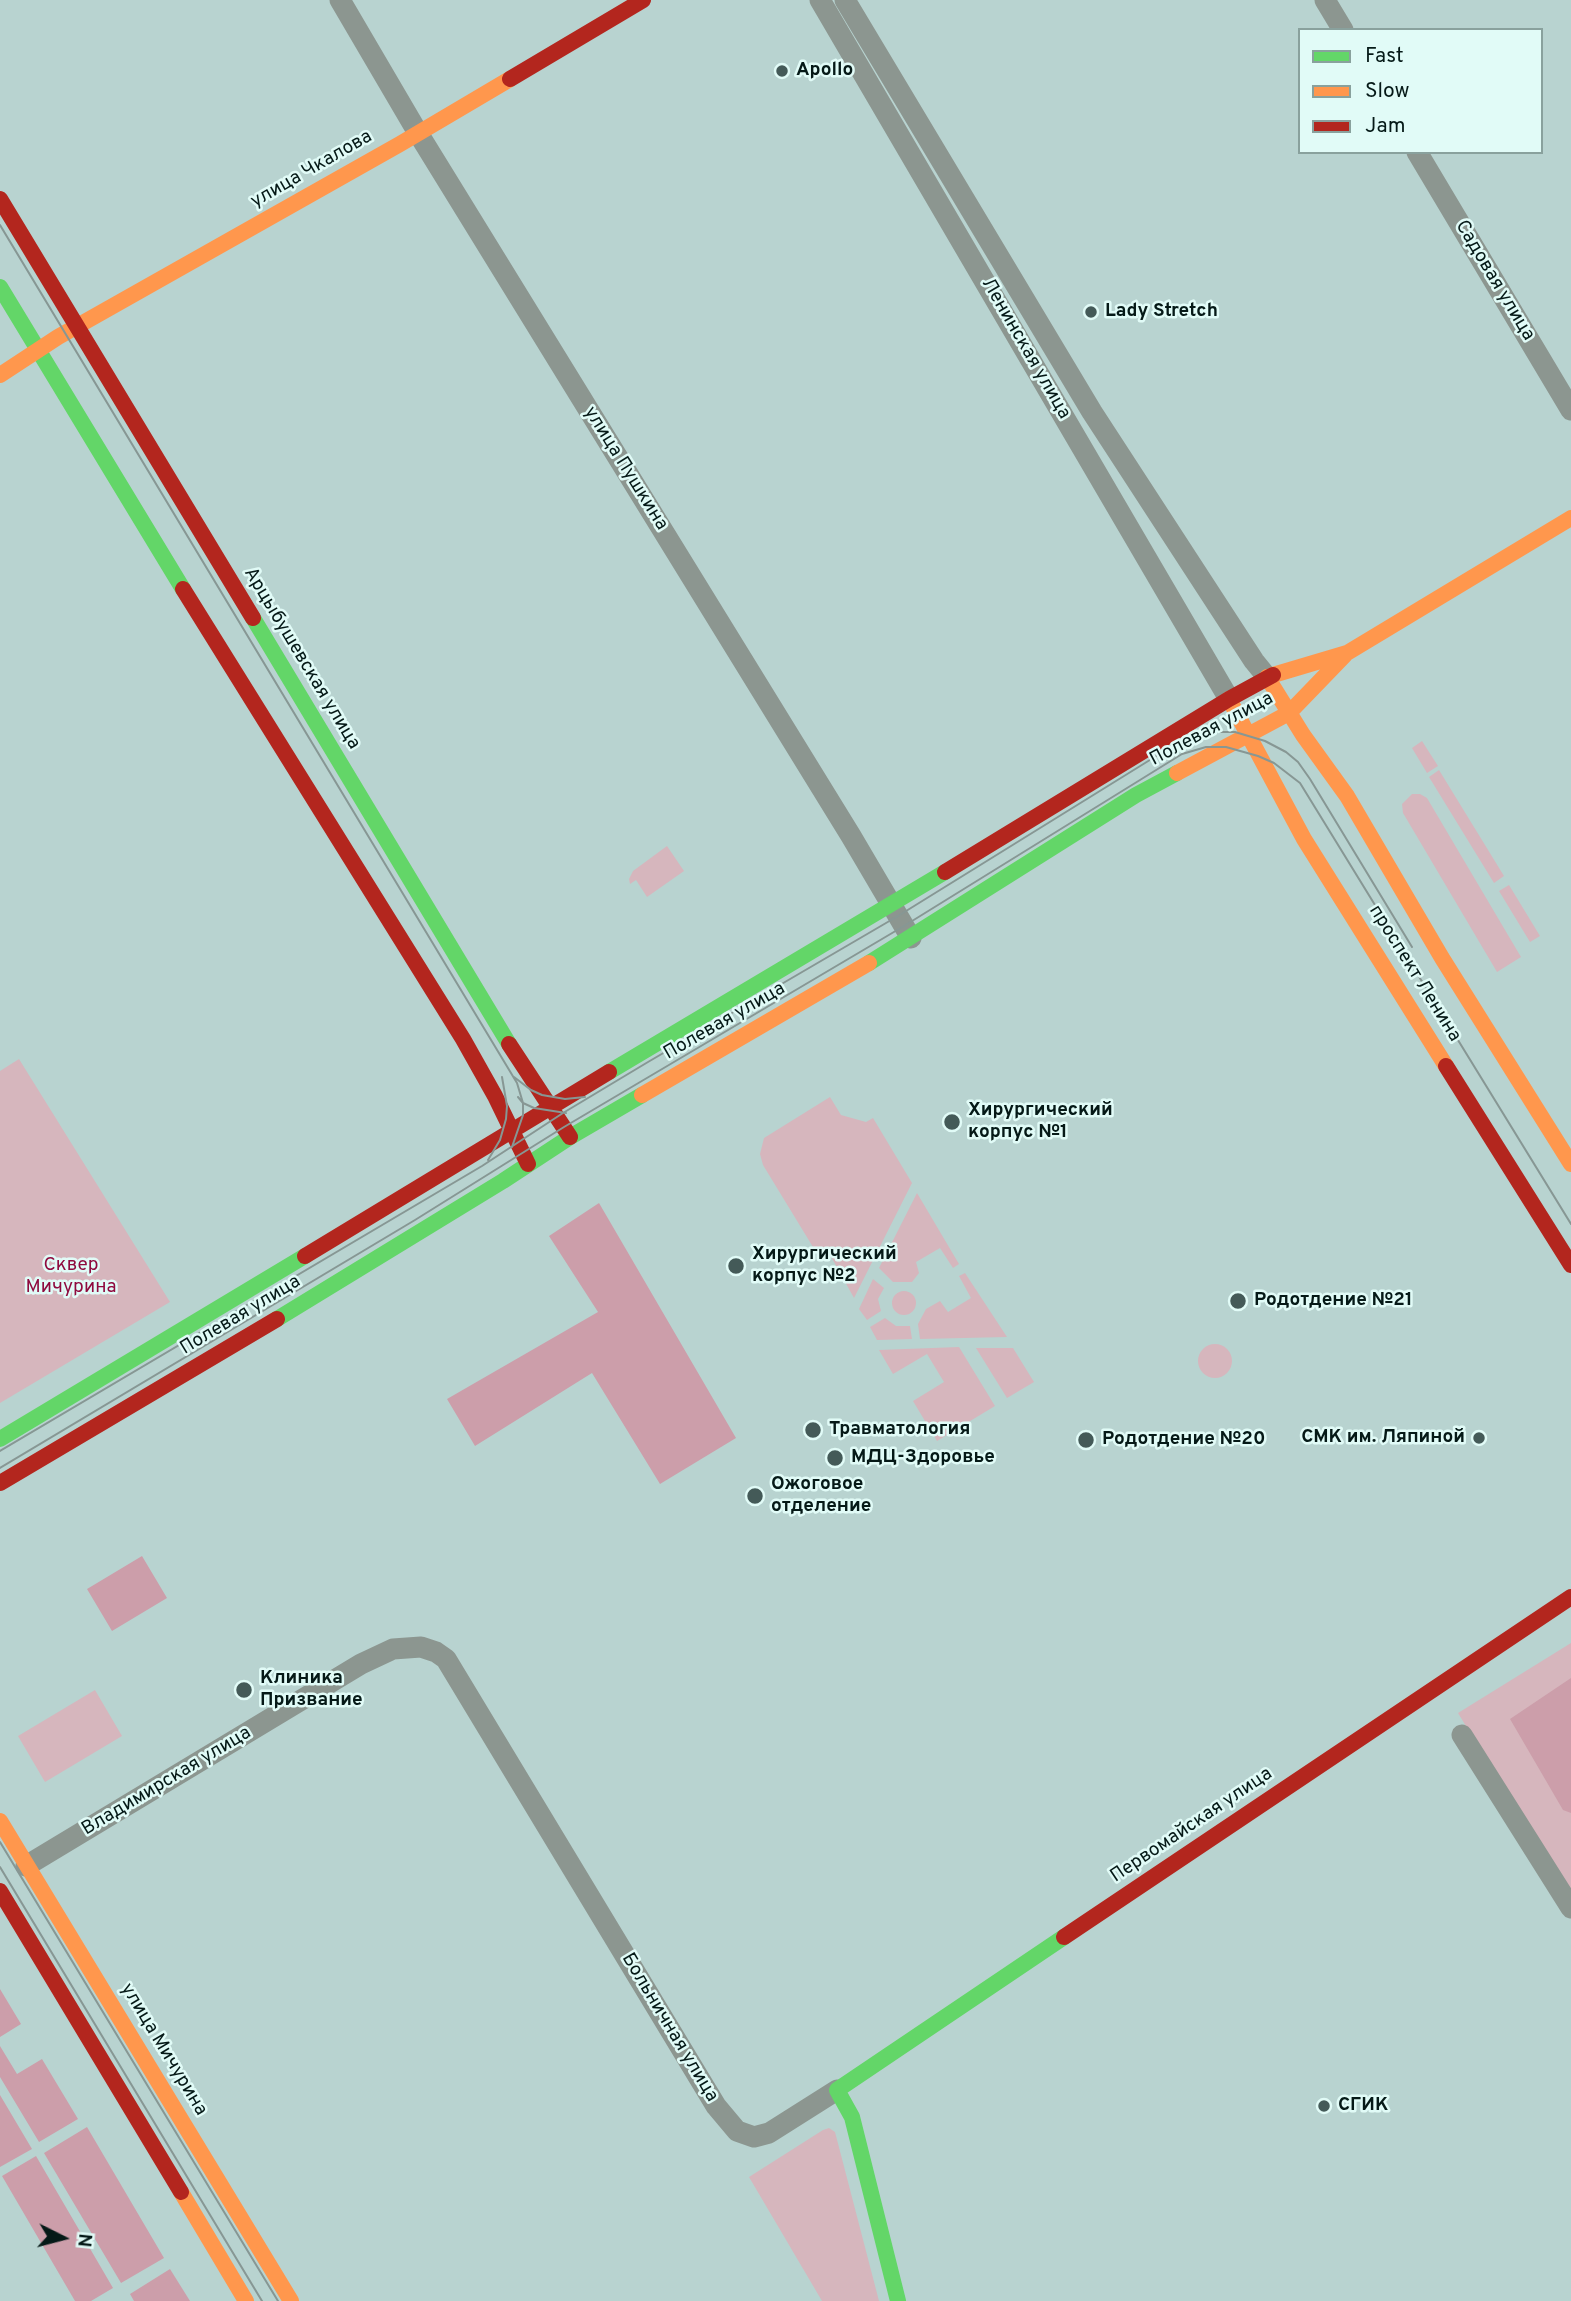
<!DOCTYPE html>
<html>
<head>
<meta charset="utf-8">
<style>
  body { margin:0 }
  #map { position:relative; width:1571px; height:2301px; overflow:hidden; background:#b8d3d0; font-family:Overpass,sans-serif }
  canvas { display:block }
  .legend { position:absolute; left:1298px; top:28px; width:245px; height:126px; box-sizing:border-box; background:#e1fbf7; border:2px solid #89a19d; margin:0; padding:9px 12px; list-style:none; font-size:21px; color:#051917 }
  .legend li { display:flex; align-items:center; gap:14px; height:35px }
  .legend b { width:35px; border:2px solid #89a19d }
  .north { position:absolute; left:28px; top:2203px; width:70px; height:70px; -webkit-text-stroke:5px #e1fbf7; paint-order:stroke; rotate:96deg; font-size:19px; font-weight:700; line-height:28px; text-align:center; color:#051917 }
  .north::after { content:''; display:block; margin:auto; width:24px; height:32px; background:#051917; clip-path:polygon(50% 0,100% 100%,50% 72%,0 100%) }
</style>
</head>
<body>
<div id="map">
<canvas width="1571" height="2301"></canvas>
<ul class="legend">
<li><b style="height:9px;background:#63d668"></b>Fast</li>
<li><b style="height:9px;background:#ff974d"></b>Slow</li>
<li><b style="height:9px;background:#b3261e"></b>Jam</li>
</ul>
<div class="north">N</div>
</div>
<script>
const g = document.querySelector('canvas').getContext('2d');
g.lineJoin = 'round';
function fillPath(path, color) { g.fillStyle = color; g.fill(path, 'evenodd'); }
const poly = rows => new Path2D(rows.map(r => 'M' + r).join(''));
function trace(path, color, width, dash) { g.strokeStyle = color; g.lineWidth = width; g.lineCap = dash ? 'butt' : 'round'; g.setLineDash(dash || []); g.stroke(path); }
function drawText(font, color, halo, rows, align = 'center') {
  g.font = font + ' Overpass,sans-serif'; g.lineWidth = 5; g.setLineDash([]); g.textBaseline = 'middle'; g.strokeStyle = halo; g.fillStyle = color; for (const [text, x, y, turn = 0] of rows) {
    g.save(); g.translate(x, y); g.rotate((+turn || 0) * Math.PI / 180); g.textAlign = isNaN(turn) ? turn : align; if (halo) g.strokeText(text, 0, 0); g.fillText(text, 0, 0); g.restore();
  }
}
fillPath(poly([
  [1422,741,1438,766,1427,773,1412,748],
  [1439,770,1504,876,1494,883,1429,777],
  [1412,794,1420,794,1427,798,1521,957,1497,972,1403,813,1402,804],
  [667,846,684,871,647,897,636,880,630,884,629,879,633,871],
  [1509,885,1540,936,1530,942,1499,891],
  [19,1059,170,1302,0,1403,0,1071],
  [830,1097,841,1115,866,1122,873,1118,912,1183,854,1298,829,1253,816,1252,763,1165,760,1154,764,1138],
  [917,1193,959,1264,953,1268,940,1248,916,1262,919,1273,912,1282,893,1282,879,1268],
  [965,1273,1007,1337,920,1339,918,1324,926,1309,940,1301,948,1312,971,1298,959,1276],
  [873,1279,884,1288,878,1299,881,1311,867,1320,859,1309],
  '892 1303a12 12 0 1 1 24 0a12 12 0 1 1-24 0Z',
  [885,1318,896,1326,910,1326,912,1339,877,1340,870,1327],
  '1198 1361a17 17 0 1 1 34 0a17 17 0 1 1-34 0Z',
  [959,1347,995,1406,937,1441,913,1401,944,1382,927,1354,893,1374,879,1350],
  [976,1348,1013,1348,1034,1382,1007,1398],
  [1571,1643,1571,1899,1458,1713],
  [95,1690,122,1736,45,1782,18,1736],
  [829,2128,835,2132,879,2301,822,2301,749,2177,823,2130]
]), '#d6b6bd');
fillPath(poly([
  [599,1203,736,1438,660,1484,592,1373,475,1446,447,1399,598,1312,549,1236],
  [142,1556,167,1598,112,1631,87,1589],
  [1571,1678,1571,1813,1563,1810,1510,1719],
  [0,1989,21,2024,0,2037],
  [0,2046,17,2074,42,2059,78,2119,39,2142,0,2077],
  [0,2095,32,2149,0,2167],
  [87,2127,164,2258,121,2283,44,2153],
  [36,2156,113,2288,91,2301,75,2301,2,2176],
  [170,2269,190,2301,134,2301,130,2294]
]), '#cc9eaa');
trace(poly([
  [340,0,418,133,851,836,911,938],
  [820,0,1229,699],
  [845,0,1092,412,1254,661,1267,677],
  [1325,0,1343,30],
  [1417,152,1571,410],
  [1462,1735,1571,1908],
  [26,1866,361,1664,393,1649,421,1647,436,1652,446,1659,716,2106,737,2131,754,2137,769,2133,837,2090]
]), '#8c9690', 21);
trace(poly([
  [0,287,183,589],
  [253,618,509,1044],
  [869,963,1136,795,1177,773],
  [609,1072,945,872],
  [277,1319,503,1181,570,1137,642,1095],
  [0,1439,305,1256],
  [898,2301,852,2117,837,2090,1064,1937]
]), '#63d668', 16);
trace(poly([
  [0,375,58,337,400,144,510,79],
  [1273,675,1347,653,1571,518],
  [1267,677,1303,735,1347,796,1442,958,1571,1164],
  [1229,699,1304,839,1446,1066],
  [1177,773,1289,713,1345,655],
  [642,1095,869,963],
  [0,1821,291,2301],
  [181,2192,246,2301]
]), '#ff974d', 16);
trace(poly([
  [510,79,643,0],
  [0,199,253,618],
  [183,589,463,1039,495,1096,528,1164],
  [945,872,1229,699,1273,675],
  [509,1044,570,1137],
  [1446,1066,1571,1265],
  [305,1256,609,1072],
  [0,1483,277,1319],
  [0,1891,181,2192],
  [1064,1937,1571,1597]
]), '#b3261e', 16);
trace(poly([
  [0,225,517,1083,523,1103,523,1115,512,1147],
  [514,1077,531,1090,542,1095,565,1099,585,1097],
  [518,1097,523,1103,534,1108,566,1113],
  [488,1160,500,1140,506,1119,507,1106,502,1077],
  [0,1451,482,1166,563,1113,648,1062,898,916,1187,737,1200,732,1235,732,1265,741,1286,752,1298,762,1310,779,1412,947],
  [0,1468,415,1220,564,1127,904,926,1182,754,1206,747,1226,747,1258,756,1274,763,1300,783,1571,1224],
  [0,1842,278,2301],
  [0,1867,262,2301]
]), '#879794', 2);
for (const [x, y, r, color] of [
  [782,71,7,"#445a58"],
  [1091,312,7,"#445a58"],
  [952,1122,9,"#445a58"],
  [736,1266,9,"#445a58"],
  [1238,1301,9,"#445a58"],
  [813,1430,9,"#445a58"],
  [1479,1438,7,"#445a58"],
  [1086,1440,9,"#445a58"],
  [835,1458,9,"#445a58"],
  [755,1496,9,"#445a58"],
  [244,1690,9,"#445a58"],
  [1324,2106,7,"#445a58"]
]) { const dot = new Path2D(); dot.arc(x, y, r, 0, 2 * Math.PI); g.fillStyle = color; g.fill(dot); trace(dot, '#e1fbf7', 2.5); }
drawText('bold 19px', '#051917', '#e1fbf7', [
  ["Apollo",796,71],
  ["Lady Stretch",1105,312],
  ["Хирургический",968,1111],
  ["корпус №1",968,1133],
  ["Хирургический",752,1255],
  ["корпус №2",752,1277],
  ["Родотдение №21",1254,1301],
  ["Травматология",829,1430],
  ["СМК им. Ляпиной",1465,1438,"right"],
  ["Родотдение №20",1102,1440],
  ["МДЦ-Здоровье",851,1458],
  ["Ожоговое",771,1485],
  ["отделение",771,1507],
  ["Клиника",260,1679],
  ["Призвание",260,1701],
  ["СГИК",1338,2106]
], 'left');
drawText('19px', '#051917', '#e1fbf7', [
  ["улица Чкалова",312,170,-30],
  ["Садовая улица",1494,281,59],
  ["Ленинская улица",1025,349,60],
  ["улица Пушкина",625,469,58],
  ["Арцыбушевская улица",301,659,59],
  ["Полевая улица",1212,730,-28],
  ["проспект Ленина",1414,974,58],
  ["Полевая улица",725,1022,-30],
  ["Полевая улица",241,1316,-31],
  ["Владимирская улица",167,1782,-31],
  ["Первомайская улица",1192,1826,-34],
  ["Больничная улица",669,2028,59],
  ["улица Мичурина",163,2050,59]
]);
drawText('19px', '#8f0a3e', '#e1fbf7', [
  ["Сквер",71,1266],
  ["Мичурина",71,1288]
]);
</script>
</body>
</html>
